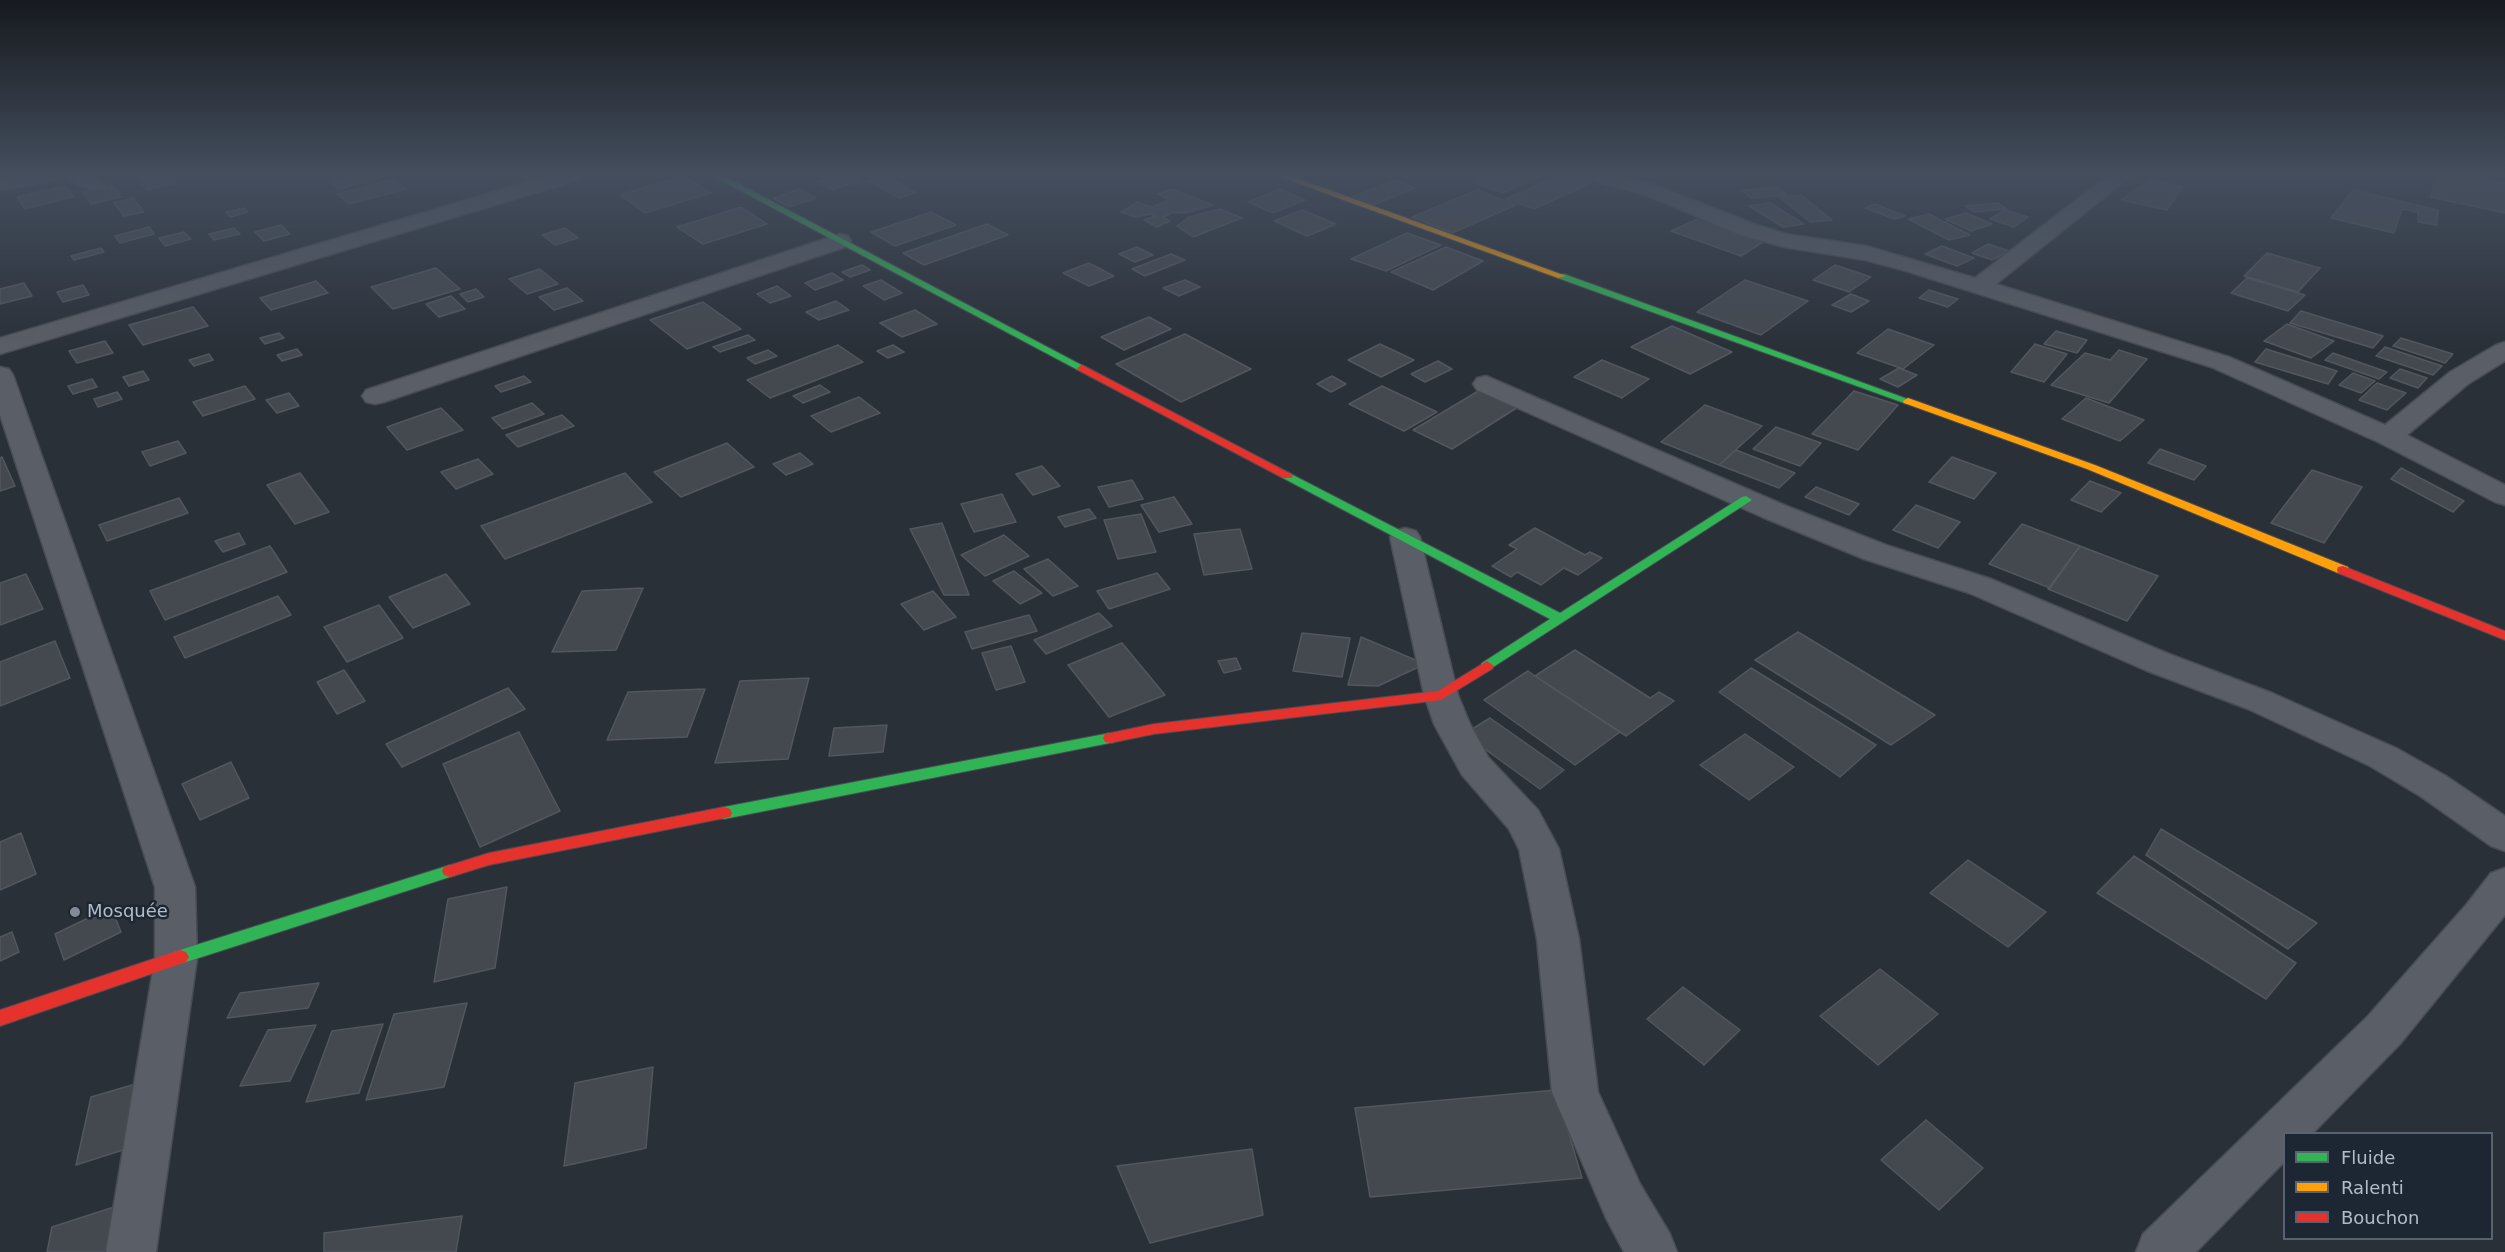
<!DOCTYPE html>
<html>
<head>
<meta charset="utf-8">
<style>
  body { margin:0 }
  #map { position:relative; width:2505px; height:1252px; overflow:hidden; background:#2a3038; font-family:"DejaVu Sans",sans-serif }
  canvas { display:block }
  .legend { position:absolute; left:2283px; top:1132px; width:210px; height:108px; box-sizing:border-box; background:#1d2633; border:2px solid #59626f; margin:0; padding:8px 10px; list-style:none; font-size:18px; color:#b4bcc9 }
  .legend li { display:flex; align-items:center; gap:12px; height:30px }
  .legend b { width:30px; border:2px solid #59626f }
</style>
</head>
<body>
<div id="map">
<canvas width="2505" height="1252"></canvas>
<ul class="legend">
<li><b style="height:8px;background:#30b455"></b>Fluide</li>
<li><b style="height:8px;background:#ff9f0a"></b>Ralenti</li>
<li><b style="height:8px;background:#e5322d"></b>Bouchon</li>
</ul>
</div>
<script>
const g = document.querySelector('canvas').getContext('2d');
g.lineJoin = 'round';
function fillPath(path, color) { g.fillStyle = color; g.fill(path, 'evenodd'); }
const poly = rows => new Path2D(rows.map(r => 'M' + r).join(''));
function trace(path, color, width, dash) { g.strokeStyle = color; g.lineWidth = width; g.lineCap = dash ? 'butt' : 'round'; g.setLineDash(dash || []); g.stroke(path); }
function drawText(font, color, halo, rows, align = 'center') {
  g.font = font + ' "DejaVu Sans",sans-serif'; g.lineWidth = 5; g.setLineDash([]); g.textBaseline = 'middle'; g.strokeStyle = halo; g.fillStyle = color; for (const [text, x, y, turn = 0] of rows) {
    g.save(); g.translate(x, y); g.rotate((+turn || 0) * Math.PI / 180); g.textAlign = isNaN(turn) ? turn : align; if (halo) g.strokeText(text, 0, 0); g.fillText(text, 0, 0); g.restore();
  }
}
const building = poly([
  [136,175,170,175,176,183,147,190,136,175],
  [359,175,391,175,339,189,331,182,359,175],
  [525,175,566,175,532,185,521,177,525,175],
  [841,175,849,175,860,181,832,190,819,182,841,175],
  [1491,175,1544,175,1503,193,1474,183,1491,175],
  [2438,175,2471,175,2505,183,2505,213,2430,197,2438,175],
  [684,176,711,193,645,213,620,195,684,176],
  [885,176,916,193,899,198,869,181,885,176],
  [1558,176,1573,180,1576,178,1591,183,1534,209,1506,199,1558,176],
  [394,179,406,189,349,204,337,194,394,179],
  [2150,179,2182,187,2167,210,2121,200,2150,179],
  [1395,180,1415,188,1373,205,1352,197,1395,180],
  [65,186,73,197,25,209,17,197,65,186],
  [113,186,121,197,91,204,83,192,113,186],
  [1777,187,1787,195,1751,198,1741,190,1777,187],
  [800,189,816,198,789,207,773,198,800,189],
  [1172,189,1213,205,1186,213,1172,213,1163,217,1170,221,1157,227,1144,220,1155,216,1150,214,1136,217,1121,212,1138,202,1152,207,1170,200,1158,194,1172,189],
  [1280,189,1305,200,1273,213,1248,202,1280,189],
  [1477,190,1516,205,1452,233,1412,217,1477,190],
  [2353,190,2438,210,2437,225,2418,222,2418,212,2402,209,2394,233,2331,218,2353,190],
  [1801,195,1832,220,1810,222,1779,197,1801,195],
  [133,198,144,212,124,216,114,203,133,198],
  [1770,203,1804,224,1783,227,1749,206,1770,203],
  [1998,203,2007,209,1974,212,1965,206,1998,203],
  [1875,204,1905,216,1895,219,1865,208,1875,204],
  [741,207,767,224,703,244,677,227,741,207],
  [244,208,248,212,230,217,226,212,244,208],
  [1220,209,1242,218,1193,237,1177,226,1189,217,1220,209],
  [1302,210,1336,224,1307,236,1274,221,1302,210],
  [2005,210,2028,217,2014,227,1990,219,2005,210],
  [931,212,956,225,895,246,871,232,931,212],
  [1966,213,1992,224,1971,231,1945,219,1966,213],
  [1929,214,1970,235,1949,240,1908,219,1929,214],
  [1705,216,1766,240,1741,256,1671,231,1705,216],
  [987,224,1008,235,924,265,903,253,987,224],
  [281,225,290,234,264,241,255,232,281,225],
  [149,227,154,234,120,243,115,236,149,227],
  [234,228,240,234,214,240,209,234,234,228],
  [565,228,578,238,555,245,542,235,565,228],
  [184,232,191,239,165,246,159,238,184,232],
  [1407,233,1441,245,1386,271,1351,259,1407,233],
  [1988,244,2009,251,1992,260,1972,253,1988,244],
  [1942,246,1974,258,1957,266,1925,254,1942,246],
  [1137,247,1153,255,1135,262,1119,254,1137,247],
  [1446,247,1483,261,1433,290,1391,272,1446,247],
  [101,248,104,252,74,260,71,256,101,248],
  [2267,253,2320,268,2298,292,2244,276,2267,253],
  [1171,254,1185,260,1145,276,1132,269,1171,254],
  [1089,263,1114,276,1089,286,1063,273,1089,263],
  [862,265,870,270,850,277,842,272,862,265],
  [1835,265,1871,277,1849,292,1813,280,1835,265],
  [436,268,460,289,393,309,371,287,436,268],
  [540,269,558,284,527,294,509,279,540,269],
  [832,273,843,280,815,290,805,283,832,273],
  [2247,278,2305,295,2288,311,2231,293,2247,278],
  [881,280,902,293,884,300,863,286,881,280],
  [1185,280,1200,287,1179,296,1163,288,1185,280],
  [1745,280,1808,301,1761,335,1697,312,1745,280],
  [316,281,328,293,271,310,260,298,316,281],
  [24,283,32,296,0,304,0,289,24,283],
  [83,285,89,295,63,302,57,292,83,285],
  [777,286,791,296,770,303,757,294,777,286],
  [567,288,583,301,554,310,539,297,567,288],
  [476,289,484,297,468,302,460,294,476,289],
  [1929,290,1958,299,1948,307,1919,298,1929,290],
  [1851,294,1869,301,1851,312,1832,305,1851,294],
  [451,296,465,309,439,317,426,304,451,296],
  [836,301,849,310,819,320,806,312,836,301],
  [703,302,741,329,687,349,650,320,703,302],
  [193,307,208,326,143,345,129,325,193,307],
  [915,310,937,324,902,337,880,323,915,310],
  [2301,311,2383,336,2373,348,2290,323,2301,311],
  [1149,317,1171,329,1124,350,1101,337,1149,317],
  [2287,324,2334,341,2311,358,2264,341,2287,324],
  [1672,326,1732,352,1690,374,1631,347,1672,326],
  [1888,329,1934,345,1903,369,1857,353,1888,329],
  [2056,331,2087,340,2077,353,2044,344,2056,331],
  [279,333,284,338,265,344,260,338,279,333],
  [1185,334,1251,369,1181,402,1116,364,1185,334],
  [748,335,755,340,720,352,713,347,748,335],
  [2401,338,2453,354,2445,363,2393,346,2401,338],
  [105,341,113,353,77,363,69,351,105,341],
  [1380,344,1414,360,1381,377,1348,360,1380,344],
  [2035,344,2067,354,2044,382,2011,372,2035,344],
  [838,345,863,362,770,398,747,380,838,345],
  [893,345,904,352,888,358,877,351,893,345],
  [2385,347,2442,366,2433,375,2376,356,2385,347],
  [297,349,302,355,282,361,277,355,297,349],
  [2266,349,2337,371,2328,384,2255,362,2266,349],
  [768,350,777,356,755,364,747,358,768,350],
  [2119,350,2147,359,2109,403,2051,385,2085,353,2110,360,2119,350],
  [2333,353,2387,372,2379,379,2325,360,2333,353],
  [209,354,213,360,194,366,189,360,209,354],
  [1602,360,1649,379,1622,398,1574,377,1602,360],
  [1438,361,1452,369,1425,382,1411,374,1438,361],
  [1899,368,1917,375,1898,387,1880,379,1899,368],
  [2400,369,2427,378,2418,388,2390,378,2400,369],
  [143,371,149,380,129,386,123,377,143,371],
  [2353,373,2375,381,2361,393,2339,385,2353,373],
  [524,376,531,382,501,392,495,386,524,376],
  [1332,376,1346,384,1331,392,1317,384,1332,376],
  [92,379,97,387,73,394,68,386,92,379],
  [2377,383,2406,393,2387,410,2359,400,2377,383],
  [820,385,830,392,803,403,793,396,820,385],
  [245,386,255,399,203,416,193,402,245,386],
  [1382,386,1437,412,1404,431,1349,404,1382,386],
  [1480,390,1518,407,1452,449,1413,430,1480,390],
  [1854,391,1898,405,1858,450,1812,434,1854,391],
  [117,392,122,399,98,407,94,399,117,392],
  [289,393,299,406,277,413,266,400,289,393],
  [859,397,880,413,831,432,811,416,859,397],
  [2086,398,2144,420,2120,441,2062,419,2086,398],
  [532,403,544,414,503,429,492,418,532,403],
  [1705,405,1762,426,1719,465,1661,442,1705,405],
  [441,408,463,430,407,450,387,427,441,408],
  [562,415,574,426,518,447,506,435,562,415],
  [1776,427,1821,443,1800,466,1753,449,1776,427],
  [178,441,186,453,150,466,142,452,178,441],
  [727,443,754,467,681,497,654,472,727,443],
  [2160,449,2206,466,2194,480,2148,463,2160,449],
  [1736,450,1795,473,1779,488,1719,465,1736,450],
  [800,453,813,464,786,475,773,464,800,453],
  [2,457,15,486,0,491,0,458,2,457],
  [1952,457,1996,473,1974,499,1929,482,1952,457],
  [478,459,493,474,456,489,441,472,478,459],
  [1042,466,1060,486,1033,495,1016,474,1042,466],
  [2401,468,2464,501,2453,512,2391,479,2401,468],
  [2312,470,2362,487,2324,543,2271,523,2312,470],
  [300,473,329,512,295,524,267,485,300,473],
  [625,473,652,502,505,559,481,526,625,473],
  [1132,480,1143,499,1109,507,1098,487,1132,480],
  [2090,481,2121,493,2101,512,2071,500,2090,481],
  [1816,487,1859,504,1849,515,1805,497,1816,487],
  [1002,494,1016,522,974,532,961,504,1002,494],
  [1174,497,1192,524,1159,532,1141,505,1174,497],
  [179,498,188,513,107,541,99,525,179,498],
  [1916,505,1960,522,1938,548,1893,530,1916,505],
  [1089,509,1096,518,1065,527,1058,517,1089,509],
  [1141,514,1156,552,1118,559,1104,520,1141,514],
  [942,523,969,595,944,595,910,529,942,523],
  [2022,524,2080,546,2050,588,1989,564,2022,524],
  [1535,528,1585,555,1590,552,1602,558,1578,575,1564,568,1541,585,1517,572,1511,577,1492,566,1517,549,1509,545,1535,528],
  [1240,529,1252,569,1204,575,1194,534,1240,529],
  [239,533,245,544,223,552,215,541,239,533],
  [1004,535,1029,556,985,576,961,555,1004,535],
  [270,546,287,572,165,620,150,591,270,546],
  [2080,546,2158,576,2127,621,2048,589,2080,546],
  [1048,559,1078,586,1053,596,1024,569,1048,559],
  [1014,571,1042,593,1020,604,993,581,1014,571],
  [1157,573,1170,589,1109,609,1097,591,1157,573],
  [26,574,43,609,0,625,0,583,26,574],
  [446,574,470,604,413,628,389,597,446,574],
  [643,588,616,650,552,652,582,591,643,588],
  [933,591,956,617,924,630,901,604,933,591],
  [278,596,291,615,185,658,174,637,278,596],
  [379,605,403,638,347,662,324,627,379,605],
  [1099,613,1112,626,1046,654,1034,640,1099,613],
  [1029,615,1037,631,972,649,965,632,1029,615],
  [1798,632,1935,715,1891,745,1755,660,1798,632],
  [1302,633,1350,638,1342,677,1293,671,1302,633],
  [1361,637,1425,664,1378,686,1348,685,1361,637],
  [55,641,70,678,0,706,0,662,55,641],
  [1122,643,1165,695,1109,717,1068,665,1122,643],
  [1011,646,1025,682,996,690,982,653,1011,646],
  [1575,650,1650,698,1659,692,1674,701,1626,736,1535,676,1575,650],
  [1236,658,1241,669,1224,673,1218,661,1236,658],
  [1751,668,1876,745,1840,777,1719,692,1751,668],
  [344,670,365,701,337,714,317,682,344,670],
  [1528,671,1535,676,1620,732,1575,765,1484,700,1528,671],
  [809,678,788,759,715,763,740,681,809,678],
  [508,688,525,709,402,767,386,744,508,688],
  [705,689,687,737,607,740,628,692,705,689],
  [1490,718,1564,770,1540,789,1464,734,1490,718],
  [887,725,883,752,829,756,834,728,887,725],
  [519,732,560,811,480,847,443,764,519,732],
  [1745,734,1794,767,1749,800,1700,765,1745,734],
  [231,762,249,798,200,820,182,784,231,762],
  [2161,829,2317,923,2288,949,2146,855,2161,829],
  [21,833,36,874,0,890,0,842,21,833],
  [2134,856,2296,963,2266,999,2097,893,2134,856],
  [1968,860,2046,912,2008,947,1930,893,1968,860],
  [507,887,495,968,434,982,448,899,507,887],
  [111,907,121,932,64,960,55,934,111,907],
  [12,932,19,952,0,961,0,937,12,932],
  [1880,969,1938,1014,1878,1065,1820,1016,1880,969],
  [319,983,308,1008,227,1018,240,993,319,983],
  [1683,987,1740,1030,1704,1065,1647,1019,1683,987],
  [467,1003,444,1087,366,1100,394,1014,467,1003],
  [383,1024,359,1093,306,1102,332,1031,383,1024],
  [316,1025,290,1081,240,1086,268,1030,316,1025],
  [653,1067,646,1148,564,1166,575,1083,653,1067],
  [139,1083,126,1149,76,1165,91,1097,139,1083],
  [1556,1090,1582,1178,1370,1197,1355,1108,1556,1090],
  [1926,1120,1983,1168,1939,1210,1881,1160,1926,1120],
  [1252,1149,1263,1215,1150,1243,1117,1166,1252,1149],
  [117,1206,108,1252,47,1252,52,1227,117,1206],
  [462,1216,456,1252,324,1252,324,1233,462,1216]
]);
fillPath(building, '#444950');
trace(building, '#52575f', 1.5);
const street = poly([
  [15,175,94,175,105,185,102,189,95,191,62,177,53,181,0,190,0,178,15,175],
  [551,175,584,175,581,179,0,354,0,338,551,175],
  [1585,175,1619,175,1660,187,1757,225,1786,234,1866,246,1975,278,2109,175,2132,175,1996,284,2229,357,2385,425,2450,372,2496,345,2505,342,2505,361,2468,384,2407,435,2505,485,2505,505,2495,502,2378,442,2211,367,1903,270,1865,260,1784,247,1741,235,1646,195,1588,179,1585,175],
  [840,234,848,236,851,241,848,246,384,402,375,404,366,402,362,396,366,390,840,234],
  [0,367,9,369,13,375,195,887,197,958,156,1252,106,1252,155,958,155,887,0,415,0,367],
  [1486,376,1784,505,1886,545,1991,579,2169,654,2272,693,2396,748,2446,776,2505,816,2505,851,2491,846,2420,796,2370,766,2248,709,2145,670,1969,593,1864,559,1762,517,1477,390,1473,384,1477,378,1486,376],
  [1405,528,1416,531,1420,537,1458,695,1470,724,1488,757,1538,810,1559,849,1579,939,1598,1092,1640,1184,1670,1234,1677,1252,1624,1252,1606,1218,1552,1092,1537,939,1519,849,1509,829,1462,775,1434,724,1424,695,1390,537,1394,531,1405,528],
  [2505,868,2505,915,2400,1044,2312,1134,2284,1134,2284,1162,2196,1252,2136,1252,2143,1234,2368,1016,2466,905,2491,873,2505,868]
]);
const fast = poly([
  [711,175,722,175,1087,368,1082,371,1078,370,711,175],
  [1558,274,1564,274,1913,401,1908,404,1904,403,1558,278,1558,274],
  [1287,472,1560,613,1742,497,1746,496,1752,500,1487,671,1480,666,1482,663,1550,619,1283,478,1281,476,1287,472],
  [1110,733,1115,734,1117,738,1115,742,724,819,718,817,716,813,718,809,724,807,1110,733],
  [450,865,456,867,458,871,456,875,180,964,174,962,171,957,174,952,180,950,450,865]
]);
const slow = poly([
  [1275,175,1288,175,1566,276,1558,278,1275,175],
  [1908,398,2095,465,2348,567,2349,570,2343,574,2338,573,2087,469,1904,403,1903,401,1908,398]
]);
const jam = poly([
  [1082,365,1291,474,1293,476,1291,478,1283,478,1078,370,1077,368,1082,365],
  [2343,566,2505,631,2505,640,2338,573,2337,570,2338,567,2343,566],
  [1487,661,1494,666,1492,669,1441,700,1154,734,1110,743,1105,742,1103,738,1105,734,1110,733,1154,724,1438,691,1487,661],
  [724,807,730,809,732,813,730,817,489,865,450,877,444,875,442,871,444,867,489,853,724,807],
  [180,950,186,952,189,957,186,962,0,1026,0,1010,180,950]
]);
trace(street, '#484c53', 3);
trace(fast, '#484c53', 2);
trace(slow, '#484c53', 2);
trace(jam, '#484c53', 2);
fillPath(street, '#5a5e66');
fillPath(fast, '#30b455');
fillPath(slow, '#ff9f0a');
fillPath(jam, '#e5322d');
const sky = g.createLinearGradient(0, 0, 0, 351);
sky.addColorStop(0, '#171a1f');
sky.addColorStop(0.5, '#444e5e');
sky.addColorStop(1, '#444e5e00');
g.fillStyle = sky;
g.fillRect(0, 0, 2505, 351);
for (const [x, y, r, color] of [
  [75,912,6,"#848b96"]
]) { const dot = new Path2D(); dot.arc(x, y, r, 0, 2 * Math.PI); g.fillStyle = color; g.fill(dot); trace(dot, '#1d2633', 2); }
drawText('18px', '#b4bcc9', '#1d2633', [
  ["Mosquée",87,912]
], 'left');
</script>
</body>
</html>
